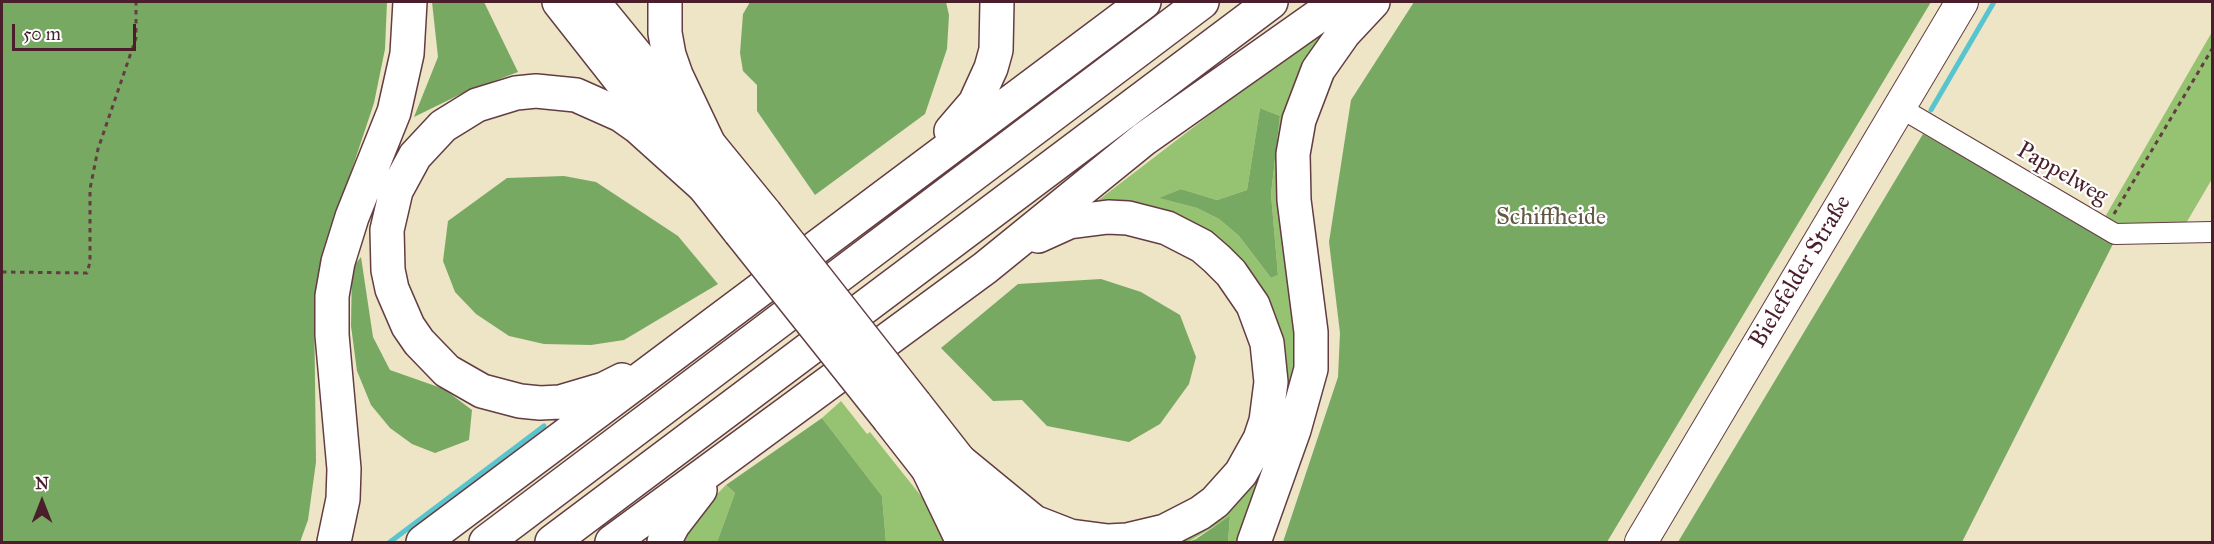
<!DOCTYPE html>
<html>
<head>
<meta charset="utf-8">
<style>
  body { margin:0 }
  #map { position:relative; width:2214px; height:544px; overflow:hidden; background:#eee4c6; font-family:"IM FELL Great Primer",serif }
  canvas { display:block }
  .frame { position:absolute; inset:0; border:3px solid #4a1f2b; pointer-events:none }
  .north { position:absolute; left:12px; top:472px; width:60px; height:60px; -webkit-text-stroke:4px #fff; paint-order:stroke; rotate:0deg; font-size:16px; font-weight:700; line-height:24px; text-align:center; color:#4a1f2b }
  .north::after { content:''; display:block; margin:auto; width:21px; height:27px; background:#4a1f2b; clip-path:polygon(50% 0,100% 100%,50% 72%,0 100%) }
  .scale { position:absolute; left:12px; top:24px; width:124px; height:27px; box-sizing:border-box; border:3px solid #4a1f2b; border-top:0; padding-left:8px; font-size:18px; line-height:21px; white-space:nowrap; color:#4a1f2b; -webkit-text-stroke:4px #fff; paint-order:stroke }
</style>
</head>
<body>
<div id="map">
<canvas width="2214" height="544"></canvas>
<div class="frame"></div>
<div class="north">N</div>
<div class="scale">50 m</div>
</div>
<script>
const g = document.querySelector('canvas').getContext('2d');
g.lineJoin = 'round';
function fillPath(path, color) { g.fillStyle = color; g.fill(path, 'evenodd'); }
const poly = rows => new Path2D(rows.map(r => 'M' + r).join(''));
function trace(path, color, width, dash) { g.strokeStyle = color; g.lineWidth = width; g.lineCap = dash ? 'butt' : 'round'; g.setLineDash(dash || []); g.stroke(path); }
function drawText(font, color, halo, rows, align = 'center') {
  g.font = font + ' "IM FELL Great Primer",serif'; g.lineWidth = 4.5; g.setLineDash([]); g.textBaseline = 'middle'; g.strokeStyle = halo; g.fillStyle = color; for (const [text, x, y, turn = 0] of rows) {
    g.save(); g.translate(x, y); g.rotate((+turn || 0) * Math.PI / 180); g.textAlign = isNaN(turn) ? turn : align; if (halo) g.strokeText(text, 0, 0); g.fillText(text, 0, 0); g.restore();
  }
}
fillPath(poly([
  [1345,11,1312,65,1300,368,1242,542,1228,542,1230,517,1188,542,1169,542,1262,462,1245,269,1099,205,1096,202],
  [1260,108,1280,116,1271,194,1278,275,1271,278,1239,236,1219,219,1197,208,1160,198,1181,189,1217,200,1247,190],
  [2212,32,2212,179,2185,225,2122,225,2105,217],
  [841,401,867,434,870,432,937,516,950,542,886,542,882,496,822,418],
  [726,485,735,493,717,542,678,542,688,523]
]), '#95c371');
fillPath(poly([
  [2,2,387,2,385,49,374,103,323,256,314,298,316,462,308,520,300,542,2,542],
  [432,2,484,2,518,72,463,93,414,117,438,57],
  [750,2,946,2,949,15,947,49,925,114,815,195,757,111,757,85,743,71,740,53,743,14],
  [1414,2,1931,2,1607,542,1283,542,1338,377,1340,333,1329,242,1351,100],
  [1260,108,1280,116,1271,194,1278,275,1271,278,1239,236,1219,219,1197,208,1159,198,1181,189,1217,200,1247,190],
  [1923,134,2114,242,1962,542,1678,542],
  [564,176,596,182,678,236,718,284,624,340,591,345,544,344,509,336,476,314,455,292,443,261,448,221,507,178],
  [361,257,373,337,390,370,444,389,472,410,469,440,435,453,412,444,390,428,371,405,357,371,351,326,352,268],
  [1101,279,1141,292,1180,315,1196,357,1189,384,1160,424,1129,442,1047,426,1022,400,993,401,941,348,1018,284],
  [822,418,882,496,886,542,717,542,735,493,726,485],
  [1230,516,1228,542,1188,542,1196,539]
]), '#78a963');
trace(poly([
  [1931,110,1994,2],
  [390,542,544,426]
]), '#58c5ce', 5);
const minor = poly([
  [1899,107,2115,234,2212,232]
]);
const primary = poly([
  [1641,542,1962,2]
]);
const trunk = poly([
  [559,2,740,232],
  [593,2,765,213],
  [915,404,1023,542],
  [889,419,985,542]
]);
const motorway = poly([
  [665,2,665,33,669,55,676,75,713,153],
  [951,131,975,103,991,68,996,50,997,2],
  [622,380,604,389,560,402,540,403,520,401,482,391,447,371,419,342,408,326,392,289,388,270,387,230,396,191,415,156,443,126,477,105,516,93,536,91,576,95,621,115,638,127,707,189],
  [956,458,1034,522,1070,536,1108,541,1127,540,1165,531,1200,513,1215,502,1241,473,1260,439,1266,421,1271,382,1267,343,1253,305,1231,273,1217,259,1202,246,1167,228,1128,218,1108,217,1069,222,1038,236],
  [929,471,963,542],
  [334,542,343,499,344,469,332,335,332,296,338,262,352,217,394,112,407,54,410,2],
  [423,542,1144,2],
  [486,542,1202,2],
  [552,542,1271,2],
  [612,542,985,268,1144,139,1338,2],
  [664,542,673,525,700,490],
  [1254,542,1294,430,1311,369,1311,332,1294,200,1293,154,1299,120,1318,70,1344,33,1373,2]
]);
trace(minor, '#633d42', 22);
trace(primary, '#633d42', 34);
trace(trunk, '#633d42', 36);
trace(motorway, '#633d42', 36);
trace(poly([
  [2114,214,2212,49],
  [2,272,87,273,90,262,90,189,98,149,136,38,136,2]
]), '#633d42', 3, [4.5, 4.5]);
trace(minor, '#fff', 20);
trace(primary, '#fff', 32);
trace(trunk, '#fff', 33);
trace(motorway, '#fff', 33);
const trunkBridge = poly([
  [765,213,915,404],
  [740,232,889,419]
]);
trace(trunkBridge, '#633d42', 36, []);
trace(trunkBridge, '#fff', 33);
drawText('24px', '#4a1f2b', '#fff', [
  ["Pappelweg",2062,174,30],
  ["Bielefelder Straße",1801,272,-59]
]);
drawText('24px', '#645844', '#fff', [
  ["Schiffheide",1551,218]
]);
</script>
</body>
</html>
